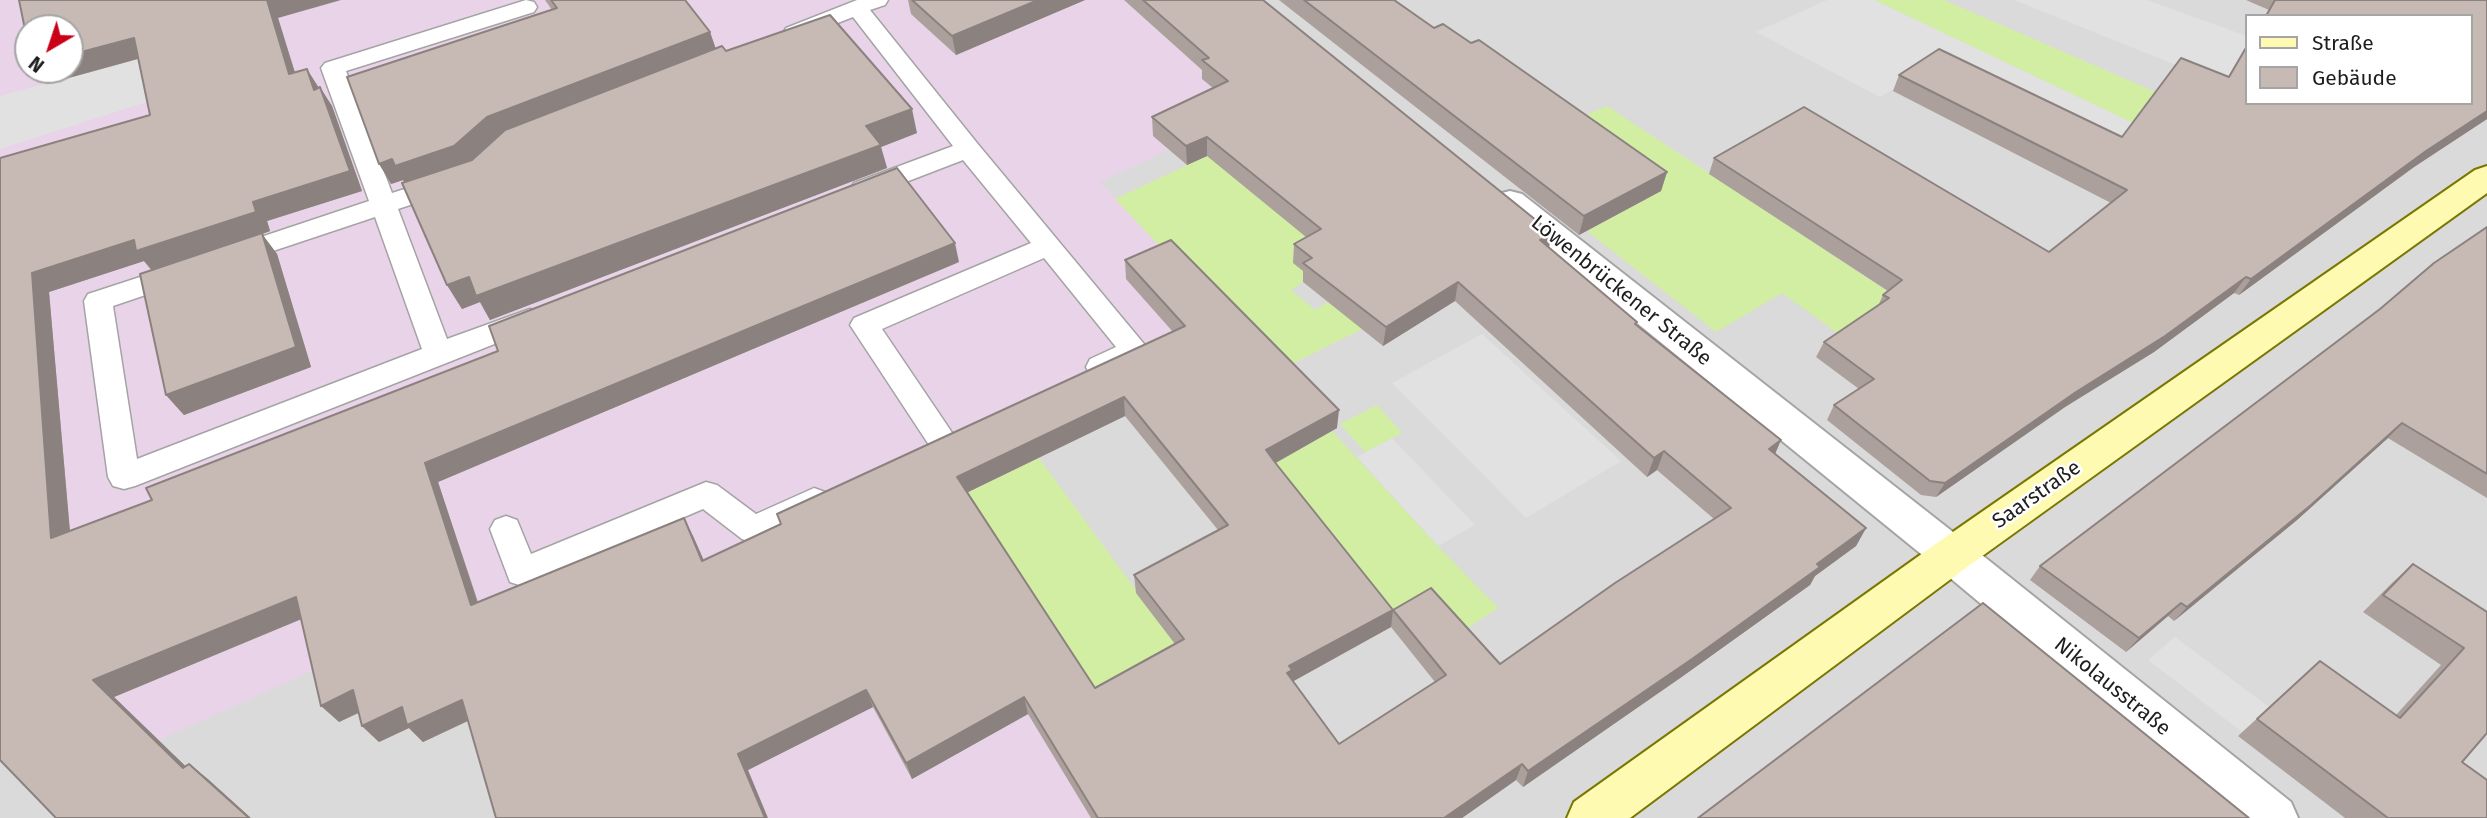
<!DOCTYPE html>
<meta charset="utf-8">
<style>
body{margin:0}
#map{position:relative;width:2487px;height:818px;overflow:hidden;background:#efe9e2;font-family:"Fira Sans",sans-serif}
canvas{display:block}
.legend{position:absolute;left:2245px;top:14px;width:228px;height:91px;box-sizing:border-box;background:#fff;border:2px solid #a5a5a5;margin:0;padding:9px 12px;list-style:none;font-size:21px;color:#1d1d1d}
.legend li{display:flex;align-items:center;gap:14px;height:35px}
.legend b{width:35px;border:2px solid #a5a5a5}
.north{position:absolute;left:14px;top:14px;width:70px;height:70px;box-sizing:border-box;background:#fff;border:2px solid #a5a5a5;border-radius:50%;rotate:219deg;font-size:19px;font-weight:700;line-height:28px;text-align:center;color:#1d1d1d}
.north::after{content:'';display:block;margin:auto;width:24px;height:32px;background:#ca0018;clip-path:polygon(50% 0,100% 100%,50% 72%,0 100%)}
</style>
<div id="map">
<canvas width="2487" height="818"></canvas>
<ul class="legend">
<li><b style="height:9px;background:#fffab1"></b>Straße</li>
<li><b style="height:19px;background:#c7bab5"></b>Gebäude</li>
</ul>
<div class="north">N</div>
</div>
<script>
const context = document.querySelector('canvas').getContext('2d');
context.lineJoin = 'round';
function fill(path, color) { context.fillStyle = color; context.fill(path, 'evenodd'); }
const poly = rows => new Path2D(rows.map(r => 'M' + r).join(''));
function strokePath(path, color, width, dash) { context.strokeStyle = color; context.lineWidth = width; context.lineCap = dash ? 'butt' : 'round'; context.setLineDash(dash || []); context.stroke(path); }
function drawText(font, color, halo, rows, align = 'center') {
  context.font = font + ' "Fira Sans",sans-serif'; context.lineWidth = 5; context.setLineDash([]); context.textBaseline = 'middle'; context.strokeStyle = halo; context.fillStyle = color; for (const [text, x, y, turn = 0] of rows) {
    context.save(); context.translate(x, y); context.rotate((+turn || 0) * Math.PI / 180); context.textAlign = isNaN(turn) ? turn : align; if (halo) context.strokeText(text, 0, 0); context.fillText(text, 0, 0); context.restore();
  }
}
fill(poly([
 [1124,0,2487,0,2487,818,1167,818,1000,477,1256,349,1083,167,1218,93],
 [2247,16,2471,16,2471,103,2247,103],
 [444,613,505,818,0,818,0,715,325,665]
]), '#dbdada');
fill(poly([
 [0,0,1124,0,1209,77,1218,92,1154,136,1169,150,1100,182,1232,323,1190,382,1125,416,961,495,1167,818,505,818,476,717,325,665,157,741,0,715],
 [28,28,70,28,70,70,28,70]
]), '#e9d3e8');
fill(poly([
 [1874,0,1944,0,2158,93,2167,139],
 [1607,106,1895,296,1920,393,1782,293,1716,332,1587,231,1653,195,1558,127],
 [1292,116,1334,189,1294,263,1311,277,1291,290,1315,310,1368,277,1397,306,1362,329,1278,371,1115,199],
 [1377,405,1402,433,1365,452,1340,424],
 [1332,431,1438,546,1498,608,1455,636,1427,605,1391,627,1265,469],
 [1039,458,1185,657,1098,705,960,495]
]), '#d1eea3');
fill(poly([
 [1827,0,1874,0,2167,139,2129,161,1912,78,1880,97,1756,32],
 [2014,0,2147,0,2247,36,2247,58,2221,83],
 [147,55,156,99,0,149,0,96],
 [1482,334,1621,461,1526,518,1392,383],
 [1392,438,1475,525,1438,546,1357,457],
 [2175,637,2269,707,2242,732,2148,660]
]), '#e1e1e1');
const service = poly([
 [526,0,534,2,537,7,534,12,346,71,392,193,446,176,455,178,459,184,455,190,398,209,447,339,530,309,540,312,544,319,540,326,135,486,124,489,113,486,108,477,84,301,88,294,180,264,190,266,194,273,190,280,113,306,137,459,422,349,375,217,231,265,222,262,218,256,222,250,369,201,321,68,325,63,526,0],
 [857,0,888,0,885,5,870,10,977,143,1149,350,1145,357,1110,375,1100,378,1090,375,1086,367,1090,359,1116,347,1044,258,882,329,957,440,953,448,942,452,931,448,850,325,854,318,1031,243,963,160,872,195,863,197,854,195,850,189,854,183,953,146,853,17,794,40,786,38,783,33,786,28,857,0],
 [706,482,717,485,756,514,814,488,825,492,830,501,825,510,753,543,742,539,703,509,522,586,510,582,490,529,495,520,506,516,517,520,531,554,706,482]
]);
const minor = poly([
 [1510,191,1522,194,1967,543,2291,802,2298,818,2237,818,1937,567,1498,210,1493,202,1498,194,1510,191]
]);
const secondary = poly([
 [2487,166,2487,193,1967,567,1630,818,1567,818,1574,802,1937,543,2475,170,2487,166]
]);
strokePath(service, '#a4a4a4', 3);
strokePath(minor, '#a4a4a4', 4);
strokePath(secondary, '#787700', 4);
fill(service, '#fff');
fill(minor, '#fff');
fill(secondary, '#fffab1');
fill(poly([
 [545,0,685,0,710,32,715,48,726,51,917,133,881,147,887,168,490,320,480,302,462,309,447,285,404,182,403,180,391,184,552,10],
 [908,0,1085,0,956,55,911,14],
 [1124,0,1263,0,1636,325,1775,454,1866,528,1856,546,1815,576,1810,585,1683,676,1523,787,1516,780,1462,818,1091,818,1028,714,912,779,873,707,748,770,468,721,423,742,409,728,379,742,362,726,359,713,339,722,302,619,114,697,185,766,189,764,209,780,56,818,0,158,150,115,138,59,47,84,278,18,295,72,319,88,332,106,362,191,267,221,270,231,262,234,277,254,311,367,184,415,166,395,151,270,144,261,49,292,70,531,959,262,438,482,478,602,693,536,704,561,781,524,1173,332,1126,279,1125,260,1337,428,1275,463,1393,610,1500,664,1714,519,1657,470,1647,477,1455,301,1383,346,1303,282,1303,271,1293,263,1294,244,1306,237,1207,156,1187,165,1153,136,1152,117,1213,88,1202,79,1202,70],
 [1125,416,1218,530,1134,575,1136,593,1175,644,1095,688,968,492],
 [1391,627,1435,682,1339,744,1293,681],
 [1279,0,1394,0,1434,28,1471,43,1667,172,1661,191,1579,235],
 [2246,0,2487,0,2487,119,2414,167,2239,295,2234,293,2154,352,2065,407,1936,497,1921,495,1827,420,1834,405,1859,389,1816,357,1824,342,1878,306,1883,295,1888,291,1709,174,1714,158,2049,252,2111,203,1893,91,1899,75,2122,137,2228,77,2247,45,2247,103,2471,16,2265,16,2269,10],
 [2487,227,2487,498,2388,438,2297,520,2174,621,2168,616,2126,652,2030,580,2040,566,2380,309],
 [2413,564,2487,612,2462,762,2487,818,2345,818,2238,736,2320,661,2396,715,2441,665,2363,612,2393,582]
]), '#aba09c');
fill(poly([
 [267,0,341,0,278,18,301,93,289,74],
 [1038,0,1085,0,956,55,952,36],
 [710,32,717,52,465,167,407,186,403,180,391,184,379,164,487,117],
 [134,38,148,56,47,84,37,70,70,70,70,55],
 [307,69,319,88,314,90],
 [320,87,332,106,362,191,267,221,270,231,262,234,277,254,311,367,184,415,166,395,152,270,144,261,49,292,72,556,51,538,32,273],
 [912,109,917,133,881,147,887,168,490,320,480,302,462,309,447,285],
 [2487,111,2487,119,2414,167,2239,295,2251,279,2426,151],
 [1207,137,1207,156,1187,165,1186,146],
 [1667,172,1661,191,1579,235,1584,216],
 [1552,233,1548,253,1540,240],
 [955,243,959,262,438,482,484,622,471,605,425,463],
 [2246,277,2234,293,2154,352,2065,407,1936,497,1945,483,2076,392],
 [1458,282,1455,301,1383,346,1386,327],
 [1124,397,1125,416,962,495,957,477],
 [1339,410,1337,428,1265,469,1266,450],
 [2402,423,2388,438,2297,520,2174,621,2187,607],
 [1781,440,1773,459,1769,449],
 [1664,451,1657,470,1647,477,1654,458],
 [684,518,693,536,712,579,702,561],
 [1866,528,1856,546,1815,576,1810,585,1683,676,1523,787,1528,771],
 [296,597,313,614,114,697,204,784,183,768,93,680],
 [2181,603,2168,616,2126,652,2139,638],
 [1393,610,1391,627,1292,682,1287,673,1289,666],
 [353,690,370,707,339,722,321,706],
 [866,690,873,707,748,770,768,818,765,818,738,754],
 [1024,697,1028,714,912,779,906,763],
 [462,700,476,717,423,742,409,728,379,742,362,726,402,707],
 [189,764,209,780,251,818,249,818],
 [1522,764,1516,780,1462,818,1444,818]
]), '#8b827f');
const building = poly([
 [19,0,267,0,289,74,307,69,314,90,320,87,350,171,253,202,256,212,136,251,134,240,32,273,51,538,152,500,146,488,498,351,489,326,897,168,955,243,425,463,471,605,684,518,702,561,781,524,777,514,1185,326,1125,260,1171,240,1339,410,1266,450,1277,465,1393,610,1431,588,1500,664,1615,583,1731,508,1664,451,1654,458,1458,282,1386,327,1303,263,1312,258,1294,244,1321,229,1207,137,1186,146,1152,117,1228,81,1202,60,1209,58,1143,0,1263,0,1552,233,1540,240,1637,322,1635,324,1781,440,1769,449,1866,528,1817,564,1820,567,1692,659,1528,771,1522,764,1444,818,1098,818,1024,697,906,763,866,690,738,754,765,818,496,818,462,700,407,725,402,707,362,726,353,690,321,706,296,597,93,680,183,768,189,764,249,818,56,818,0,760,0,158,150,115,134,38,70,55,70,28,28,28,28,44,19,0],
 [1124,397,1228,525,1134,575,1184,639,1095,688,957,477,1124,397],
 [1393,610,1446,675,1339,744,1287,673,1292,670,1289,666,1393,610],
 [551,0,685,0,710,32,487,117,454,146,395,166,392,159,379,164,347,77,557,8,551,0],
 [912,0,1038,0,952,36,912,0],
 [1304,0,1394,0,1434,28,1443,24,1471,43,1479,40,1667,172,1584,216,1304,0],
 [2275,0,2487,0,2487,111,2426,151,2251,279,2246,277,2165,336,2076,392,1945,483,1930,481,1834,405,1874,379,1824,342,1889,298,1883,295,1902,280,1714,158,1804,107,2049,252,2127,190,1899,75,1939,49,2122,137,2181,58,2229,77,2247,46,2247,103,2471,103,2471,16,2266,16,2275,0],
 [830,15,912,109,866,126,881,145,476,296,469,277,447,285,402,183,472,160,505,130,722,46,726,51,830,15],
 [2487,227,2487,474,2402,423,2311,505,2187,607,2181,603,2139,638,2040,566,2380,309,2434,263,2487,227],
 [262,233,296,347,166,395,140,274,262,233],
 [2413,564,2487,612,2487,733,2462,762,2487,780,2487,818,2388,818,2257,719,2320,661,2400,718,2464,648,2383,595,2413,564],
 [1983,603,2249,818,1698,818,1983,603]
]);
fill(building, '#c7bab5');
strokePath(building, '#8b827f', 2);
drawText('21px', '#1d1d1d', '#fff', [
 ["Löwenbrückener Straße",1621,291,39],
 ["Saarstraße",2037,495,-35],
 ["Nikolausstraße",2112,687,39]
]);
</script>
